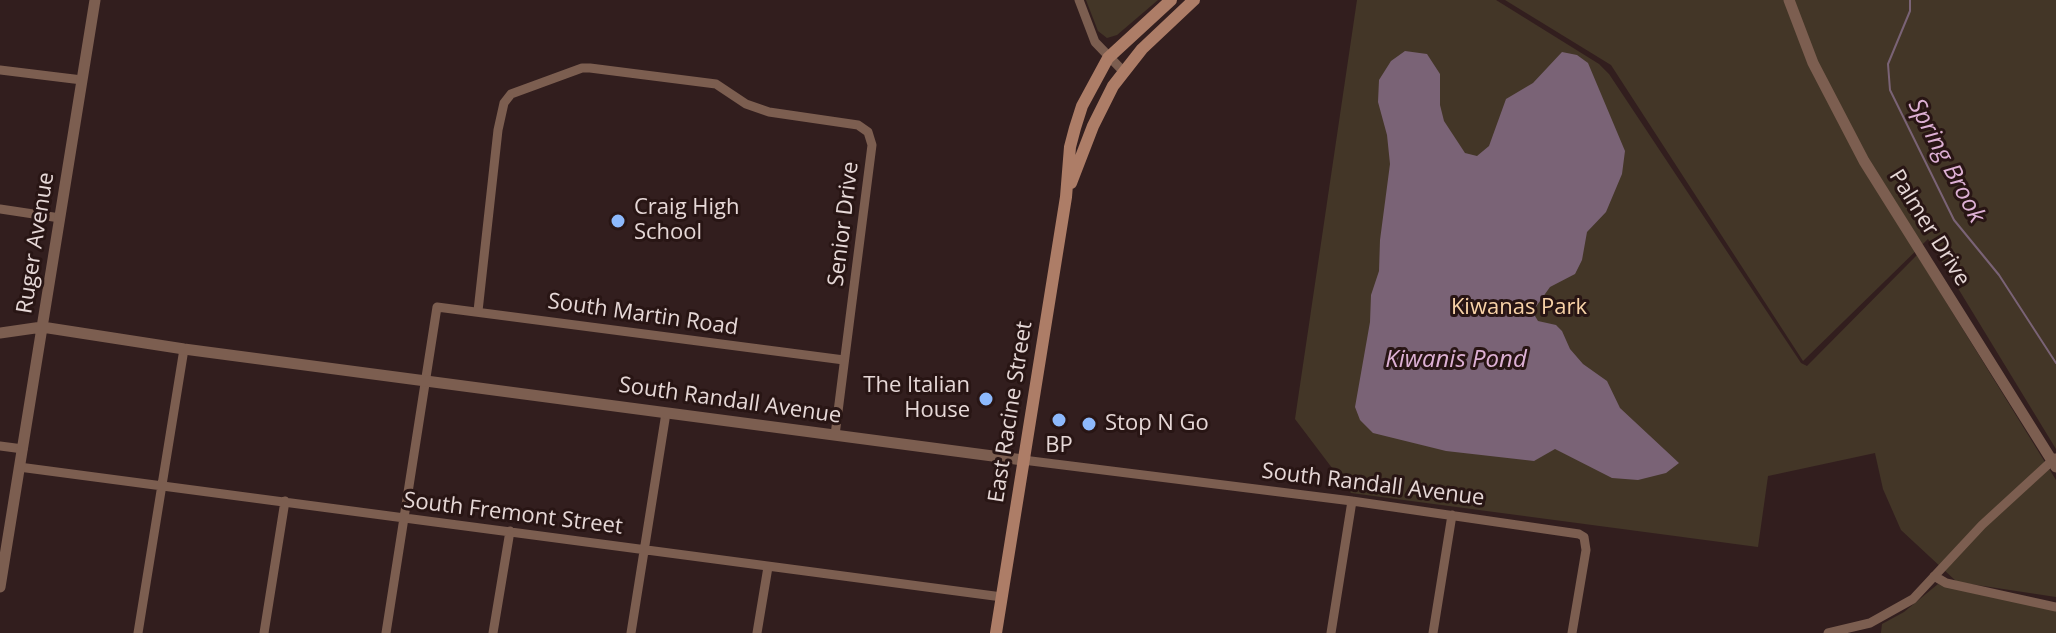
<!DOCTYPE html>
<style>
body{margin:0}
canvas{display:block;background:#321e1e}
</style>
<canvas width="2056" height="633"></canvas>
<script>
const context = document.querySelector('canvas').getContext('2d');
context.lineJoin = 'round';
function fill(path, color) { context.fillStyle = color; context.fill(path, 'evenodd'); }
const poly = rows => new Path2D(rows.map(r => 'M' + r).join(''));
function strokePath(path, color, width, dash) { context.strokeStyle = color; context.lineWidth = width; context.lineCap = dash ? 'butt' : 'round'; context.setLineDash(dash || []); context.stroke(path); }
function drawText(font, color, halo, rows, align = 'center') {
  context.font = font + ' "Open Sans",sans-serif'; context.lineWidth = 6; context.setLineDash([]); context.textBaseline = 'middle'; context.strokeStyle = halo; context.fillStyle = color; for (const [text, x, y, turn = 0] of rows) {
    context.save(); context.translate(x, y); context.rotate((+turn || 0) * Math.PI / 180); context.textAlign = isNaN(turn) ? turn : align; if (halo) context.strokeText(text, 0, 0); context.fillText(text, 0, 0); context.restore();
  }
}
fill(poly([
 [1086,0,1158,0,1117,35,1107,38,1098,31],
 [1357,0,1496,0,1599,64,1609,74,1801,363,1807,366,1917,255,2056,480,2056,597,1957,582,1901,530,1883,489,1875,453,1768,476,1758,547,1351,493,1295,419],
 [1505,0,2056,0,2056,449,1928,239,1803,361,1611,65],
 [1938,584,2056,611,2056,633,1881,633,1882,624,1904,612]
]), '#433627');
fill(poly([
 [1405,51,1427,54,1440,74,1440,105,1444,121,1465,153,1477,156,1489,146,1506,99,1533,83,1562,52,1577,55,1588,63,1625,151,1622,174,1606,212,1587,232,1582,260,1575,274,1550,287,1535,308,1535,316,1538,321,1556,325,1562,331,1570,349,1583,364,1607,381,1620,408,1679,463,1666,473,1638,480,1612,478,1555,449,1534,461,1446,451,1373,433,1360,420,1355,407,1370,322,1371,295,1379,271,1380,240,1390,164,1387,135,1378,102,1379,80,1391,61]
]), '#7a6376');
strokePath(poly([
 [1910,0,1910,11,1888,64,1890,90,1954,220,1999,275,2056,363]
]), '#7a6376', 2);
strokePath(poly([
 [1079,0,1095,42,1123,71],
 [0,70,82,80],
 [0,209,60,218],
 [478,311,498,130,504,103,511,94,582,68,590,68,716,84,746,104,769,112,858,125,868,132,872,145,835,435],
 [0,446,23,449],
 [1023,460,1352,501,1579,534,1584,537,1586,550,1572,633],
 [19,467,1002,597],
 [1934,576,1946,583,2056,607],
 [138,633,184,349],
 [264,633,285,501],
 [386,633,437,307,844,360],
 [493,633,510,531],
 [631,633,666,413],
 [757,633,768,567],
 [1331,633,1352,501],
 [1433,633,1452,515],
 [1828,633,1870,623,1913,599,1982,525,2055,458]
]), '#7c5e50', 9);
strokePath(poly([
 [1789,0,1813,63,1864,161,2056,467],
 [0,333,42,327,184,349,1023,460],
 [0,587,95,0]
]), '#7c5e50', 11);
strokePath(poly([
 [1071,183,1093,126,1113,86,1142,49,1194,0],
 [996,633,1066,197,1070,147,1075,128,1082,106,1108,58,1171,0]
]), '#ad7d67', 12);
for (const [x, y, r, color] of [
 [618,221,8,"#8db9fc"],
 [986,399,8,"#8db9fc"],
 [1059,420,8,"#8db9fc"],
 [1089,424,8,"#8db9fc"]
]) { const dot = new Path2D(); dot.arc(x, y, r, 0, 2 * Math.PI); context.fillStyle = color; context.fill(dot); strokePath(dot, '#281514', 3); }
drawText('22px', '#e6d8d7', '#281514', [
 ["Craig High",634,208],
 ["School",634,233],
 ["The Italian",970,386,"right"],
 ["House",970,411,"right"],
 ["Stop N Go",1105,424],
 ["BP",1059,446,"center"]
], 'left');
drawText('22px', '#e6d8d7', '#281514', [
 ["Senior Drive",844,224,-83],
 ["Palmer Drive",1929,228,58],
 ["Ruger Avenue",36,243,-81],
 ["South Martin Road",643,315,8],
 ["South Randall Avenue",730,401,8],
 ["East Racine Street",1011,412,-81],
 ["South Randall Avenue",1373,485,7],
 ["South Fremont Street",513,514,7]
]);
drawText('22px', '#f8d2a7', '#281514', [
 ["Kiwanas Park",1519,308]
]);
drawText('italic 24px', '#ddb0d4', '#281514', [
 ["Spring Brook",1946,161,62],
 ["Kiwanis Pond",1456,360]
]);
</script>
